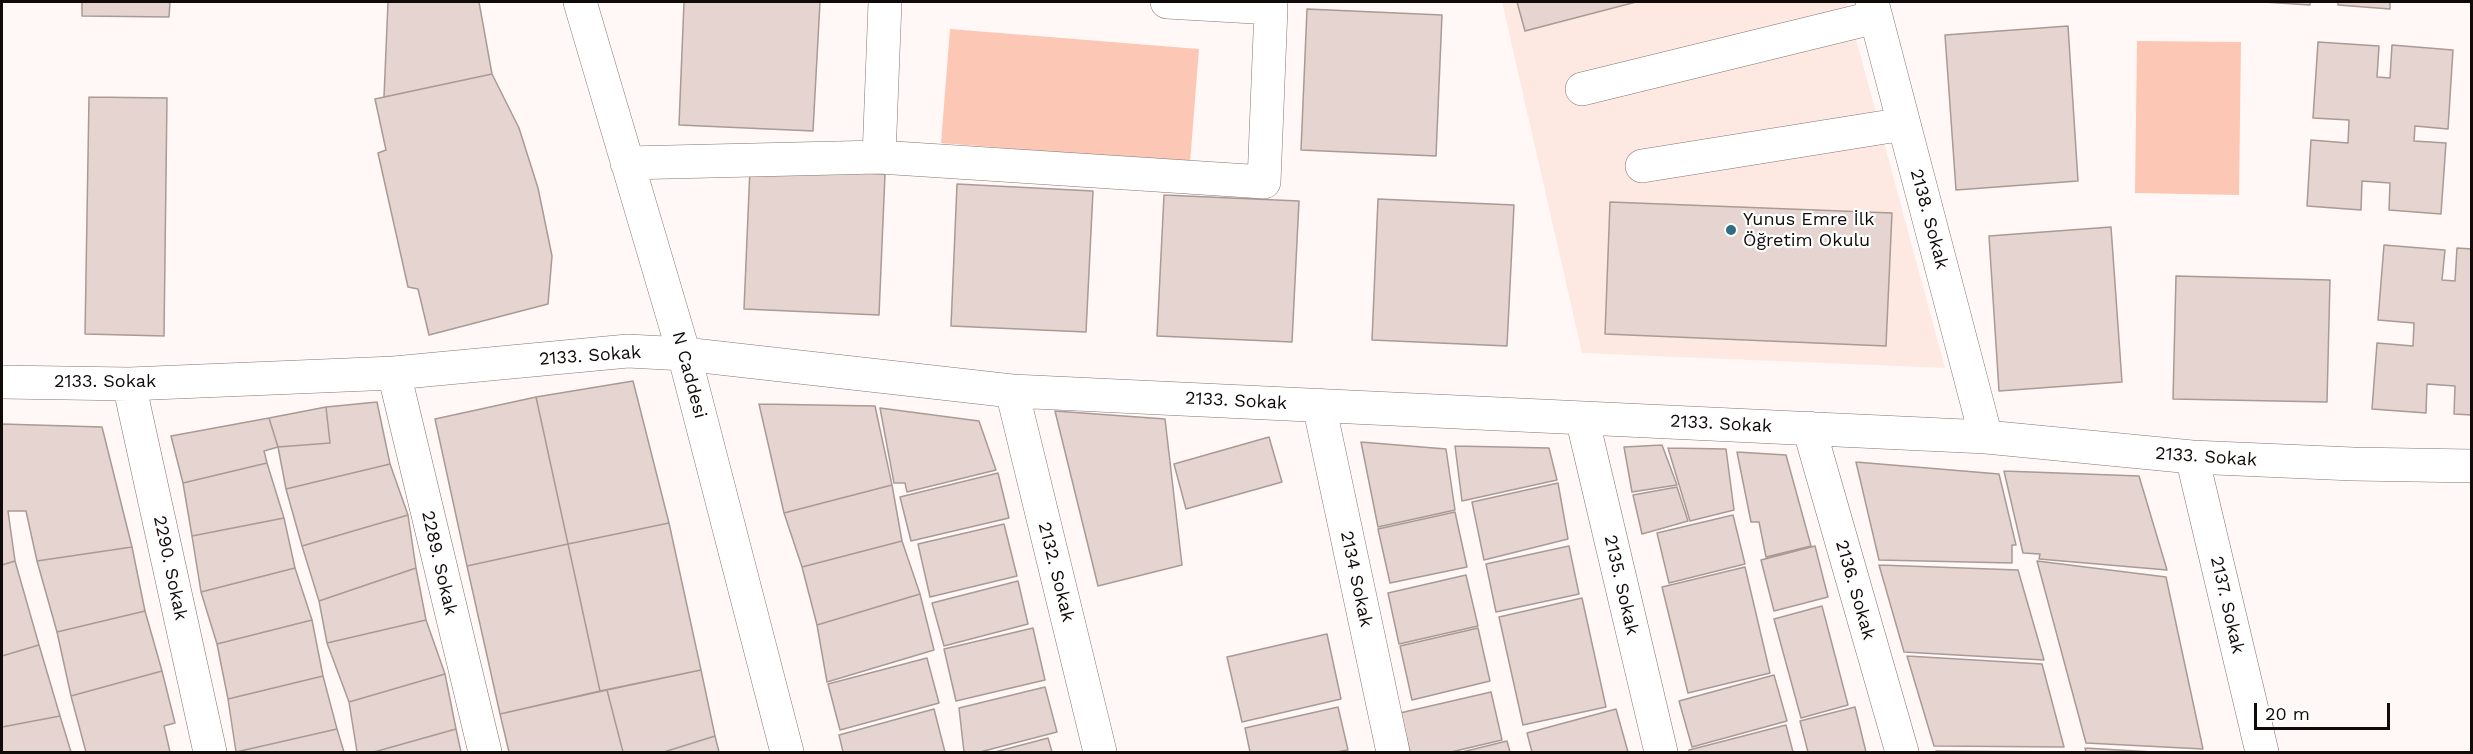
<!DOCTYPE html>
<meta charset="utf-8">
<style>
body{margin:0}
#map{position:relative;width:2473px;height:754px;overflow:hidden;background:#fff8f6;font-family:"Work Sans",sans-serif}
canvas{display:block}
.frame{position:absolute;inset:0;border:3px solid #100b09;pointer-events:none}
.scale{position:absolute;left:2254px;top:703px;width:136px;height:27px;box-sizing:border-box;border:3px solid #100b09;border-top:0;padding-left:8px;font-size:18px;line-height:21px;white-space:nowrap;color:#100b09;-webkit-text-stroke:4px #fff;paint-order:stroke}
</style>
<div id="map">
<canvas width="2473" height="754"></canvas>
<div class="frame"></div>
<div class="scale">20 m</div>
</div>
<script>
const context = document.querySelector('canvas').getContext('2d');
context.lineJoin = 'round';
function fill(path, color) { context.fillStyle = color; context.fill(path, 'evenodd'); }
const poly = rows => new Path2D(rows.map(r => 'M' + r).join(''));
function strokePath(path, color, width, dash) { context.strokeStyle = color; context.lineWidth = width; context.lineCap = dash ? 'butt' : 'round'; context.setLineDash(dash || []); context.stroke(path); }
function drawText(font, color, halo, rows, align = 'center') {
  context.font = font + ' "Work Sans",sans-serif'; context.lineWidth = 4.5; context.setLineDash([]); context.textBaseline = 'middle'; context.strokeStyle = halo; context.fillStyle = color; for (const [text, x, y, turn = 0] of rows) {
    context.save(); context.translate(x, y); context.rotate((+turn || 0) * Math.PI / 180); context.textAlign = isNaN(turn) ? turn : align; if (halo) context.strokeText(text, 0, 0); context.fillText(text, 0, 0); context.restore();
  }
}
fill(poly([
 [1502,2,1846,2,1945,368,1582,353]
]), '#fde9e2');
fill(poly([
 [950,29,1199,49,1190,163,941,143],
 [2137,41,2241,42,2239,195,2135,193]
]), '#fdc7b5');
const building = poly([
 [82,2,170,2,169,17,82,16,82,2],
 [388,2,479,2,492,74,384,97,388,2],
 [684,2,820,2,813,131,679,125,684,2],
 [1517,2,1636,2,1525,31,1517,2],
 [2263,2,2310,2,2310,5,2263,2],
 [2338,2,2390,2,2390,9,2338,5,2338,2],
 [1307,9,1442,15,1436,156,1301,150,1307,9],
 [2068,26,2078,181,1956,190,1945,35,2068,26],
 [2318,42,2379,46,2377,77,2390,78,2392,45,2453,50,2448,129,2415,126,2414,141,2446,143,2441,214,2389,210,2390,183,2362,181,2361,210,2307,206,2311,140,2348,143,2349,120,2313,118,2318,42],
 [492,74,519,128,538,188,552,256,548,304,429,335,418,289,408,287,378,153,386,150,375,99,492,74],
 [89,97,167,98,164,336,85,334,89,97],
 [750,168,885,174,879,315,744,309,750,168],
 [957,184,1093,191,1086,332,951,326,957,184],
 [1164,195,1299,201,1292,342,1157,336,1164,195],
 [1378,199,1514,205,1507,346,1372,340,1378,199],
 [1610,202,1892,213,1886,346,1605,334,1610,202],
 [2111,227,2122,382,1999,391,1989,236,2111,227],
 [2384,245,2445,250,2442,280,2455,281,2457,248,2472,249,2472,415,2454,414,2455,386,2427,384,2426,413,2372,409,2377,343,2413,346,2414,323,2378,320,2384,245],
 [2176,276,2330,280,2327,402,2173,399,2176,276],
 [633,381,669,523,568,544,536,397,633,381],
 [536,397,568,544,467,566,435,419,536,397],
 [377,402,390,464,286,489,278,447,330,443,326,407,377,402],
 [759,404,875,406,892,485,784,513,759,404],
 [326,407,330,443,278,447,269,418,326,407],
 [880,408,979,421,996,470,907,492,905,483,894,483,880,408],
 [1055,411,1165,419,1182,565,1098,586,1055,411],
 [269,418,278,447,264,451,267,463,183,483,171,436,269,418],
 [2,424,102,427,132,547,37,561,26,511,8,511,15,561,2,565,2,424],
 [1269,437,1282,482,1186,509,1174,464,1269,437],
 [1361,442,1446,449,1455,510,1378,527,1361,442],
 [1662,445,1677,485,1632,492,1624,447,1662,445],
 [1455,446,1549,448,1557,480,1462,501,1455,446],
 [1668,448,1726,449,1734,510,1690,521,1668,448],
 [1737,452,1786,455,1811,546,1766,557,1759,522,1751,522,1737,452],
 [1856,462,1999,474,2016,545,2012,545,2012,563,1879,560,1856,462],
 [267,463,284,518,192,536,183,483,267,463],
 [390,464,408,515,302,546,286,489,390,464],
 [2004,471,2139,476,2167,570,2039,559,2040,554,2023,553,2004,471],
 [998,473,1009,518,911,541,900,497,998,473],
 [1558,483,1568,539,1484,560,1472,502,1558,483],
 [892,485,902,541,802,567,784,513,892,485],
 [1677,487,1688,521,1642,534,1633,495,1677,487],
 [1455,512,1467,567,1390,583,1378,529,1455,512],
 [408,515,416,568,319,601,302,546,408,515],
 [1733,515,1745,564,1669,583,1657,533,1733,515],
 [284,518,295,568,201,592,192,536,284,518],
 [669,523,701,670,600,691,568,544,669,523],
 [1004,524,1017,576,930,597,918,544,1004,524],
 [902,541,920,594,817,625,802,567,902,541],
 [568,544,600,691,500,714,467,566,568,544],
 [1569,546,1579,594,1496,612,1486,564,1569,546],
 [1815,546,1828,597,1774,611,1761,560,1815,546],
 [132,547,145,611,57,632,37,561,132,547],
 [15,561,39,645,2,656,2,565,15,561],
 [2037,561,2166,577,2203,749,2086,743,2037,561],
 [1879,565,2018,570,2044,660,1904,652,1879,565],
 [1745,567,1770,673,1688,693,1662,587,1745,567],
 [295,568,312,620,217,644,201,592,295,568],
 [416,568,426,620,327,643,319,601,416,568],
 [1466,575,1478,626,1399,644,1388,593,1466,575],
 [1018,581,1028,624,944,646,932,603,1018,581],
 [920,594,934,650,827,682,817,625,920,594],
 [1582,598,1606,707,1523,725,1499,617,1582,598],
 [1822,606,1848,705,1801,718,1774,619,1822,606],
 [145,611,162,671,71,696,57,632,145,611],
 [312,620,323,676,228,699,217,644,312,620],
 [426,620,445,674,349,702,327,643,426,620],
 [1033,628,1045,680,956,701,944,649,1033,628],
 [1478,628,1490,681,1412,700,1400,646,1478,628],
 [1327,634,1341,699,1242,722,1227,657,1327,634],
 [39,645,60,716,2,727,2,656,39,645],
 [1907,656,2042,664,2064,747,1934,746,1907,656],
 [927,658,939,703,840,730,828,684,927,658],
 [701,670,715,736,664,752,623,752,607,690,701,670],
 [162,671,175,723,164,726,170,752,86,752,71,696,162,671],
 [445,674,456,729,374,752,357,752,349,702,445,674],
 [1774,675,1787,721,1692,747,1679,701,1774,675],
 [323,676,337,729,236,752,228,699,323,676],
 [1045,687,1057,732,980,752,964,752,959,708,1045,687],
 [607,690,623,752,509,752,500,714,607,690],
 [1491,692,1502,740,1451,752,1410,752,1400,713,1491,692],
 [1338,707,1348,750,1337,752,1250,752,1245,728,1338,707],
 [1855,707,1866,752,1808,752,1800,721,1855,707],
 [934,709,945,752,843,752,839,735,934,709],
 [1616,709,1628,752,1532,752,1527,733,1616,709],
 [60,716,71,752,2,752,2,727,60,716],
 [1786,725,1793,752,1689,752,1689,750,1786,725],
 [337,729,344,752,236,752,337,729],
 [456,729,461,752,374,752,456,729],
 [715,736,719,752,664,752,715,736],
 [1048,738,1052,752,995,752,1048,738],
 [1507,741,1510,752,1462,752,1507,741],
 [2085,748,2153,752,2086,752,2085,748],
 [1936,751,2069,752,2070,752,1936,752,1936,751]
]);
fill(building, '#e5d4cf');
strokePath(building, '#a99a95', 1.5);
const minor = poly([
 [580,2,684,354,787,752],
 [1872,2,1986,437],
 [1582,89,1876,17],
 [879,157,885,2],
 [627,163,879,157,1264,182,1271,8,1167,2],
 [1642,166,1904,124],
 [394,373,485,752],
 [2,382,129,384,394,373,628,351,684,354,1012,391,1986,437,2192,457,2353,464,2472,466],
 [129,384,210,752],
 [1012,391,1100,752],
 [1319,405,1393,752],
 [1582,418,1661,752],
 [1809,428,1902,752],
 [2192,457,2262,752]
]);
strokePath(minor, '#847570', 34);
strokePath(minor, '#fff', 33);
for (const [x, y, r, color] of [
 [1731,230,6,"#2e6e82"]
]) { const dot = new Path2D(); dot.arc(x, y, r, 0, 2 * Math.PI); context.fillStyle = color; context.fill(dot); strokePath(dot, '#fff', 2); }
drawText('18px', '#100b09', '#fff', [
 ["2138. Sokak",1929,219,75],
 ["2133. Sokak",590,356,-4],
 ["N Caddesi",689,375,75],
 ["2133. Sokak",105,382],
 ["2133. Sokak",1236,401,3],
 ["2133. Sokak",1721,424,3],
 ["2133. Sokak",2206,457,4],
 ["2289. Sokak",439,563,77],
 ["2290. Sokak",170,568,78],
 ["2132. Sokak",1056,572,76],
 ["2134 Sokak",1356,579,78],
 ["2135. Sokak",1621,585,77],
 ["2136. Sokak",1855,590,74],
 ["2137. Sokak",2227,605,77]
]);
drawText('18px', '#100b09', '#fff', [
 ["Yunus Emre İlk",1743,220],
 ["Öğretim Okulu",1743,241]
], 'left');
</script>
